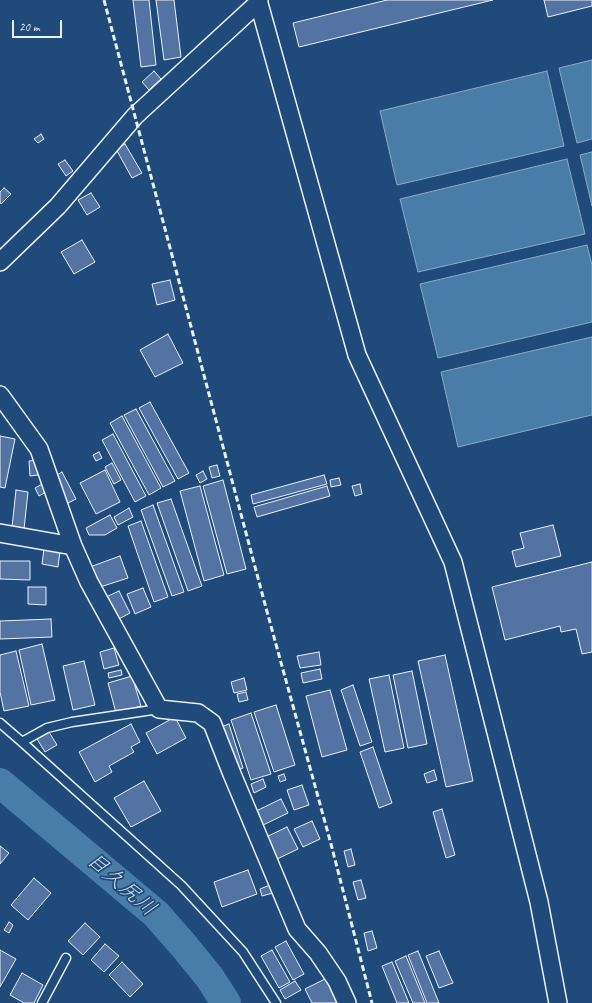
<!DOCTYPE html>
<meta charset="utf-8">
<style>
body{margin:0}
#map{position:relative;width:592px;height:1003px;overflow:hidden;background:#1f4a7a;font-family:Caveat,sans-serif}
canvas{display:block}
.scale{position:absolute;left:12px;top:20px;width:50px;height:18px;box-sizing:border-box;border:2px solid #e8f1f8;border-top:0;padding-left:5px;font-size:12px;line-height:14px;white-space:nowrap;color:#e8f1f8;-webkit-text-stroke:3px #1f4a7a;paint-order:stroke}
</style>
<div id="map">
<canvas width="592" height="1003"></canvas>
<div class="scale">20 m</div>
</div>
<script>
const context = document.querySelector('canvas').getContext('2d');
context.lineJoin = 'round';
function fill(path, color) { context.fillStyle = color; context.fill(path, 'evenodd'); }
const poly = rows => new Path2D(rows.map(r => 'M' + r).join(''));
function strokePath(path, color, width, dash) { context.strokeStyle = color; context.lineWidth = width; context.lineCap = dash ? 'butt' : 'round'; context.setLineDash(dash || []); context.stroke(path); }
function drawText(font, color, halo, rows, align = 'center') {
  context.font = font + ' Caveat,"Klee One",sans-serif'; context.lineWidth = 3.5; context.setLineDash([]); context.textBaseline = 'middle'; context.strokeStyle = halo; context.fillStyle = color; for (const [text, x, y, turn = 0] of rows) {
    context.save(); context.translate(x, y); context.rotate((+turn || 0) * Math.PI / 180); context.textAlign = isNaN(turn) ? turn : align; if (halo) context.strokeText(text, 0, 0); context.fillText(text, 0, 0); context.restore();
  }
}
const water = poly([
 [592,60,592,139,577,143,559,68,592,60],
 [547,71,564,146,397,185,380,111,547,71],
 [592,152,592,206,580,155,592,152],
 [567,159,585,234,418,272,400,199,567,159],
 [587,245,592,265,592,322,438,358,420,284,587,245],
 [592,337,592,415,458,447,441,372,592,337]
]);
fill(water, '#497ca6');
strokePath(water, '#89abc7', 1);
strokePath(poly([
 [0,783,156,914,184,946,210,978,226,1003]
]), '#497ca6', 30);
const building = poly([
 [133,0,149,0,156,65,141,67,133,0],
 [156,0,174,0,181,57,164,60,156,0],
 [387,0,493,0,299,47,293,23,387,0],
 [544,0,592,0,592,6,548,17,544,0],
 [154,71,161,79,149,90,142,82,154,71],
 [41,134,44,139,38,143,34,139,41,134],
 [125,144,142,173,132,178,116,149,125,144],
 [65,160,73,171,66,176,58,164,65,160],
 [4,188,11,194,1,204,0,202,0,192,4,188],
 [91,193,100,207,87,215,78,200,91,193],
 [82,240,95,262,74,274,61,252,82,240],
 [170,280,175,300,157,305,152,284,170,280],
 [168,334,183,363,155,377,140,350,168,334],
 [150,402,189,473,178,479,139,408,150,402],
 [136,409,175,481,163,487,124,415,136,409],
 [122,416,161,488,149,495,110,423,122,416],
 [113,434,146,496,135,502,102,440,113,434],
 [0,436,15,439,5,488,0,487,0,436],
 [99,452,102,458,96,461,93,455,99,452],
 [38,460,38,475,30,476,29,461,38,460],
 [112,463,121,480,114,484,105,467,112,463],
 [217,465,220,476,212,478,209,467,217,465],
 [105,470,120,502,96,514,80,483,105,470],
 [203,471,207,479,200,483,196,475,203,471],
 [62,472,76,499,66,504,52,478,62,472],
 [324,475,327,484,253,504,251,495,324,475],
 [339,478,341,485,331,487,330,480,339,478],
 [223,480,246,569,227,574,203,486,223,480],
 [42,484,46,492,39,496,35,488,42,484],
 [360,484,362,494,355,496,352,486,360,484],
 [200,486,224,575,204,581,180,491,200,486],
 [327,486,330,496,257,517,254,507,327,486],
 [16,490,28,492,24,529,12,527,16,490],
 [171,499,202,586,188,591,157,503,171,499],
 [153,505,184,592,172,596,141,510,153,505],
 [129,508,133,517,118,525,114,517,129,508],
 [110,515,117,528,105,535,89,535,86,528,110,515],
 [141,521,168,597,154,602,128,526,141,521],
 [553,525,561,556,516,567,512,551,524,548,520,533,553,525],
 [44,549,60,551,58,567,42,564,44,549],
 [120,556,128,578,97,588,90,567,120,556],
 [0,561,30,561,30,580,0,579,0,561],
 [592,562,592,652,582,654,576,629,561,632,560,626,505,640,492,587,592,562],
 [28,587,46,587,46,605,28,604,28,587],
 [143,588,151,607,135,614,127,594,143,588],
 [119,591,130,613,117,620,106,597,119,591],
 [51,619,52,637,0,639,0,621,51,619],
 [42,644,55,700,31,705,19,650,42,644],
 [114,648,119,665,104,669,100,652,114,648],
 [16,651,29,706,4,711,0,692,0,655,16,651],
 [319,652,321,665,300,668,297,656,319,652],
 [445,655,473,781,446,787,418,661,445,655],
 [84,661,95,705,73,710,63,666,84,661],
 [320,669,322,679,303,683,301,673,320,669],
 [121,670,122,675,109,678,108,673,121,670],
 [412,671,427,744,408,748,393,675,412,671],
 [389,675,404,748,385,752,369,679,389,675],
 [132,676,141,706,116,713,108,683,132,676],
 [244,678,247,690,234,693,231,682,244,678],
 [353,685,372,742,360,746,341,690,353,685],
 [330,690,347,750,322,757,306,696,330,690],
 [246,692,248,700,239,702,237,694,246,692],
 [276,705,295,765,274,772,254,712,276,705],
 [251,713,271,774,251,780,231,720,251,713],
 [175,717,186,738,157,754,146,733,175,717],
 [131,724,140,742,131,747,134,752,109,766,112,772,95,782,79,752,131,724],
 [229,724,243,768,236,771,221,727,229,724],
 [49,732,57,745,45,752,37,739,49,732],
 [373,747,392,803,379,808,360,752,373,747],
 [434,770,437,780,427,783,424,774,434,770],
 [284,774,286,780,280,782,278,776,284,774],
 [263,779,266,787,254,793,251,784,263,779],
 [144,781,161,811,131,827,114,798,144,781],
 [302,785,309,805,294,810,287,790,302,785],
 [281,799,288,813,261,826,254,812,281,799],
 [442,809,455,855,446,858,433,812,442,809],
 [312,821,320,839,303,847,294,829,312,821],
 [287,827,298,849,275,860,264,838,287,827],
 [0,846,9,853,0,864,0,846],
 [351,849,355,865,348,867,344,851,351,849],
 [248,870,257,894,222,907,214,882,248,870],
 [34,878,51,893,28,920,11,905,34,878],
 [361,880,366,898,358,900,353,882,361,880],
 [270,885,273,893,262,896,260,889,270,885],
 [9,922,13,925,9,933,4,930,9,922],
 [85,923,100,937,83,955,68,941,85,923],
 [372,931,377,948,368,951,364,933,372,931],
 [286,941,304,974,293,980,275,947,286,941],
 [105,944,119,956,104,972,91,960,105,944],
 [0,950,16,959,0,987,0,950],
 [272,950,290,982,279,988,261,956,272,950],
 [418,951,439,1003,427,1003,408,955,418,951],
 [439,951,453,983,439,988,426,956,439,951],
 [406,956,425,1003,413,1003,395,961,406,956],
 [122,962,143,984,130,997,109,975,122,962],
 [392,962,409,1003,397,1003,382,966,392,962],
 [22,973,43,985,34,1003,24,1003,10,995,22,973],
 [327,978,339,1001,336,1003,312,1003,305,989,327,978],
 [295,981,301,990,285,999,280,990,295,981]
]);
fill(building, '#5373a3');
strokePath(building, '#e8f1f8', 1);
const service = poly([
 [0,723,22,742,181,885,243,952,276,1003],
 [22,742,47,728,72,722,159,709],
 [42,1003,66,958]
]);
const minor = poly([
 [258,0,357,355,453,562,539,902,558,1003],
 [0,262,58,206,135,116,259,2],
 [0,395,39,449,73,546,89,582,159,709,198,713,212,723,232,774,297,929,318,953,337,981,347,1003],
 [0,533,73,546]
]);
strokePath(service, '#e8f1f8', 11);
strokePath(minor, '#e8f1f8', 20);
strokePath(service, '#1f4a7a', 8);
strokePath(minor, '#1f4a7a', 17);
strokePath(poly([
 [104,0,266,608,331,844,372,1003]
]), '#e8f1f8', 3, [6, 3]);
drawText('italic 21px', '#d0dfec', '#1f4a7a', [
 ["目久尻川",121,885,41]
]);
</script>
